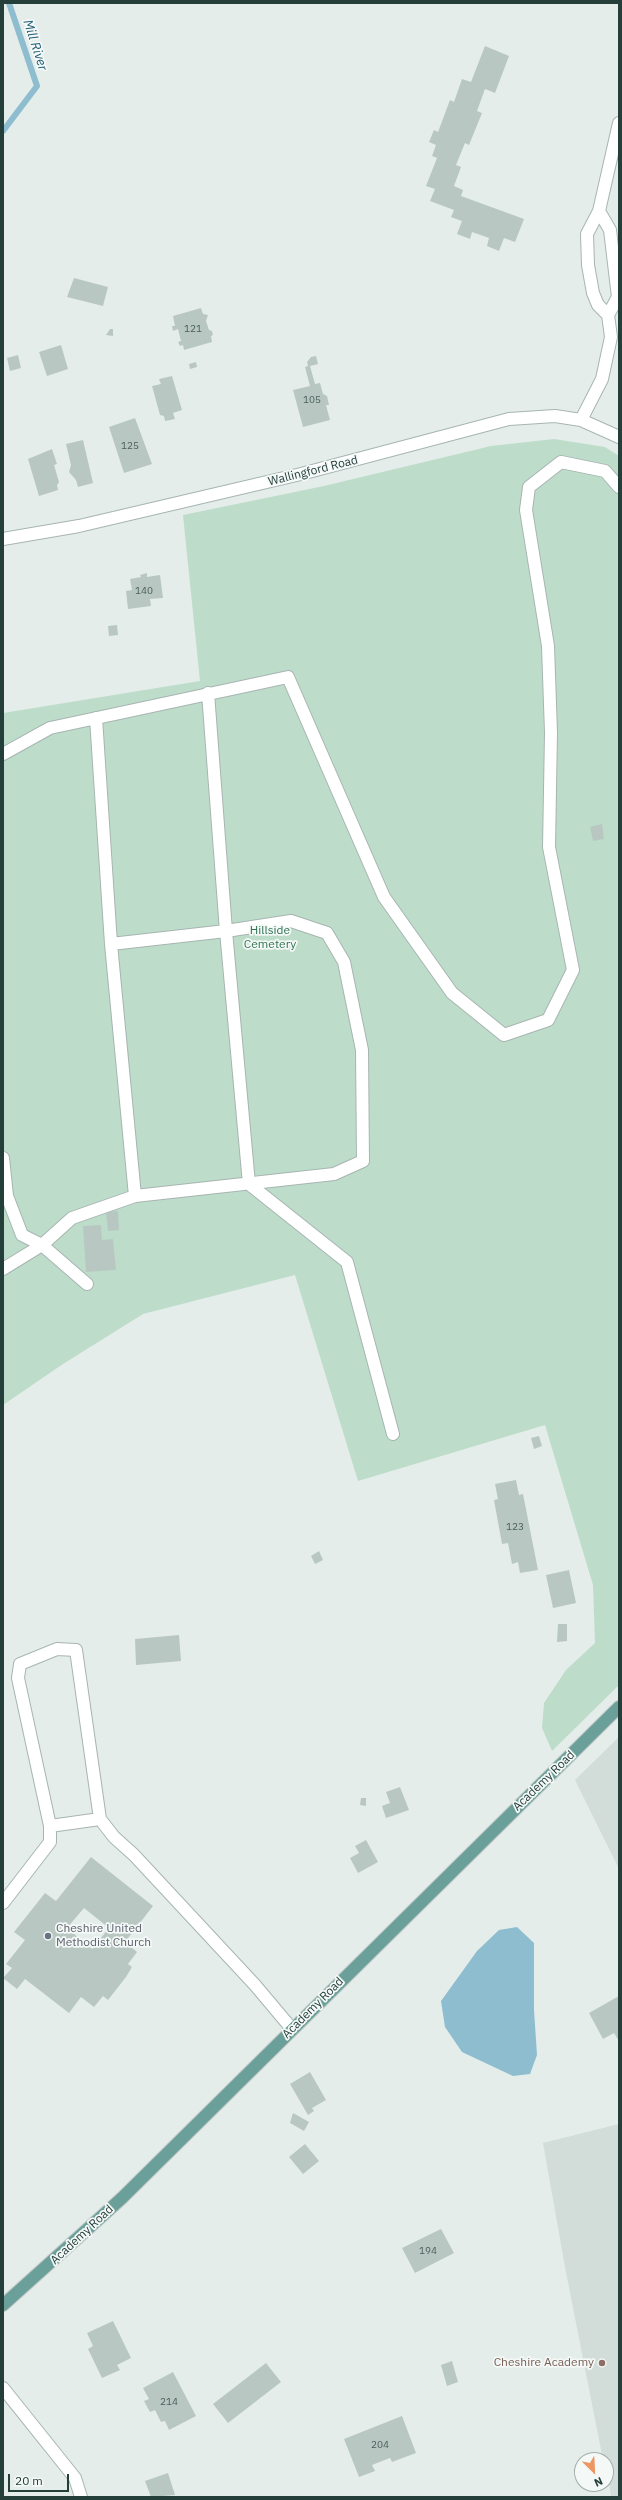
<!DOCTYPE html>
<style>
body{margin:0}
#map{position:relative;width:622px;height:2500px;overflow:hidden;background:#e4edea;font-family:"IBM Plex Sans",sans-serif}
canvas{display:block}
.frame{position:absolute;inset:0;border:4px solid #243e3a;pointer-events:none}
.north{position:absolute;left:574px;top:2452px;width:40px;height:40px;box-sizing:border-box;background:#f4f9f7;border:1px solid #a1aeab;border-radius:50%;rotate:156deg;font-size:11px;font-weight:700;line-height:16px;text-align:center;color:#243e3a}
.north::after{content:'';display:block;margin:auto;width:14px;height:18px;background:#ec9662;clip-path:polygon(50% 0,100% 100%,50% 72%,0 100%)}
.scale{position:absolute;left:8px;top:2474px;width:61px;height:18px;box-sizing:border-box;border:2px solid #243e3a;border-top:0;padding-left:5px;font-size:12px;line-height:14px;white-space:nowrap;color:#243e3a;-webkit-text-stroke:3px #f4f9f7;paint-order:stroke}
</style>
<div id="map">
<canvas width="622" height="2500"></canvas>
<div class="frame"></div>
<div class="north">N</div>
<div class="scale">20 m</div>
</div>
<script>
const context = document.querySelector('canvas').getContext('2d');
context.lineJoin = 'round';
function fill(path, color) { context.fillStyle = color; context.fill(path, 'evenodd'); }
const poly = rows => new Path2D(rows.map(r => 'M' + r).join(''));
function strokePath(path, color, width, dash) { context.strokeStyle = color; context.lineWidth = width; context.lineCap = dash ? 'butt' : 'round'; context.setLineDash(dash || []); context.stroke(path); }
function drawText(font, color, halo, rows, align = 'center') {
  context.font = font + ' "IBM Plex Sans",sans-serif'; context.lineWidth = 3.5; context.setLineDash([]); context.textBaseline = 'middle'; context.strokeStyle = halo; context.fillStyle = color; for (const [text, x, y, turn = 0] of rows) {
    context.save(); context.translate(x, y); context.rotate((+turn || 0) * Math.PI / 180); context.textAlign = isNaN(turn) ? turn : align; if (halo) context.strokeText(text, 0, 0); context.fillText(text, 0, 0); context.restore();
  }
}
fill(poly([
 [619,1737,619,1869,575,1780],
 [619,2124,619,2497,611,2497,606,2460,603,2460,565,2267,543,2143]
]), '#d2dcd9');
fill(poly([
 [554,439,605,447,619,456,619,1685,552,1751,542,1728,544,1703,566,1670,595,1643,593,1585,545,1425,358,1481,295,1275,143,1314,63,1364,3,1405,3,713,200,681,183,515,324,486,491,446]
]), '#bdddca');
fill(poly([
 [517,1927,534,1943,534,2010,537,2055,530,2074,513,2076,462,2052,445,2027,441,2001,477,1951,499,1930]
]), '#8ebdcf');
strokePath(poly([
 [3,131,37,86,9,3]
]), '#8ebdcf', 6);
fill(poly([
 [485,46,509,56,495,93,485,89,477,111,482,113,469,145,465,143,456,165,461,167,454,186,463,190,461,196,524,219,515,242,504,238,499,251,487,246,489,238,472,232,470,239,457,234,462,221,451,217,454,210,430,201,435,189,426,186,437,158,432,156,436,145,429,142,434,130,438,132,450,100,454,102,462,79,471,82],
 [74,278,108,287,103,306,67,297],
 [201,308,203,314,208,315,206,321,209,330,212,331,213,335,211,336,212,342,184,350,183,345,180,346,178,342,181,341,178,329,173,331,172,326,175,326,173,316],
 [110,329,113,329,113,336,106,335],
 [61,345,68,369,47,376,39,352],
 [18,355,21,368,10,371,7,358],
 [316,356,318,364,310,366,315,384,320,383,323,394,327,396,329,405,326,405,330,420,303,427,293,390,310,386,305,367,308,366,307,362,311,357],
 [196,362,197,367,190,369,189,364],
 [172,376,182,410,173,413,175,419,165,421,164,416,160,415,152,386,161,384,159,379],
 [135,418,152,464,124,473,109,427],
 [83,440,93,483,78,487,76,480,69,472,71,465,66,444],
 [52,449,57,464,54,465,59,482,57,485,58,490,39,496,28,459],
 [147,573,147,577,160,575,163,598,150,599,151,606,128,609,126,591,132,590,130,579,141,577,140,575],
 [117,625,118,635,109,636,108,626],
 [602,824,604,839,593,841,590,827],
 [118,1211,119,1230,108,1231,106,1212],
 [101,1225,102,1240,113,1239,116,1270,86,1272,83,1226],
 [539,1436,542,1446,534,1449,531,1438],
 [516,1480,519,1495,523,1494,538,1570,520,1573,518,1562,512,1564,508,1543,502,1544,494,1500,498,1499,495,1484],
 [319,1551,323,1560,315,1564,311,1556],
 [569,1570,576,1603,553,1608,546,1575],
 [558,1624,567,1624,567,1641,557,1642],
 [179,1635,181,1661,136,1665,135,1639],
 [400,1787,409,1810,386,1818,382,1806,390,1803,386,1792],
 [361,1798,366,1798,366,1806,360,1805],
 [366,1840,378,1862,358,1873,350,1858,359,1853,355,1846],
 [91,1857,153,1906,125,1942,137,1952,128,1964,132,1967,126,1977,108,2000,103,1996,94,2007,81,1997,69,2013,25,1979,17,1989,3,1978,12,1968,6,1964,25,1940,14,1932,45,1893,56,1901],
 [84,1908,109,1928,92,1949,67,1928],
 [619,1996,619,2041,614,2033,603,2039,589,2013],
 [310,2072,326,2100,312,2108,314,2111,308,2115,290,2084],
 [293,2113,309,2122,304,2131,290,2123],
 [305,2144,319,2161,303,2174,289,2157],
 [441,2229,454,2253,415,2273,402,2248],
 [113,2321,131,2358,117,2365,120,2370,102,2378,88,2349,93,2346,87,2333],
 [452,2361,458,2382,447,2386,441,2365],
 [266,2363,281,2382,228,2423,213,2404],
 [173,2372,196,2416,169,2430,165,2421,161,2422,155,2410,150,2412,144,2401,149,2399,143,2388],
 [402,2416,416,2453,392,2462,390,2458,372,2465,375,2471,359,2477,344,2439],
 [168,2473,175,2495,151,2497,145,2481]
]), '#b9c7c3');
const minor = poly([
 [599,211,619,123],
 [581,420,602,379,611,337,608,315,618,297,610,230,599,211,587,234,588,265,593,293,598,305,608,315],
 [3,539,79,526,301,474,509,419,555,416,581,420,619,437],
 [96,718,111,944,226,931,249,1184,347,1262,393,1434],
 [3,754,50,728,288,677,384,897,452,993,504,1035,548,1020,573,970,549,847,551,733,548,646,526,510,529,487,561,462,605,471,619,487],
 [111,944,135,1196],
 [3,1158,7,1196,22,1235,42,1245,72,1218,135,1196,334,1174,363,1161,362,1050,344,962,327,933,291,921,226,931,208,693],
 [3,1269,42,1245,87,1284],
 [50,1826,100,1819],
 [3,1903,50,1842,50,1826,18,1678,20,1664,57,1649,76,1650,100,1819,114,1837,134,1855,255,1985,292,2029],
 [3,2388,75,2478,81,2497]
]);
const major = poly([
 [3,2305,122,2198,619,1707]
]);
strokePath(minor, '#a7b5b2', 14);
strokePath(major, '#c2c9c8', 14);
strokePath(minor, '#fff', 12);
strokePath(major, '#6aa099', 12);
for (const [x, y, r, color] of [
 [48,1936,4,"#6b7280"],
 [602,2363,4,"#8d6e63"]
]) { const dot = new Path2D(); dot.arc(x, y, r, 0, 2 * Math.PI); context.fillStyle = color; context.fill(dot); strokePath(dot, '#f4f9f7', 1.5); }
drawText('10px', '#49605c', null, [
 ["121",193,329],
 ["105",312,400],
 ["125",130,446],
 ["140",144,591],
 ["123",515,1527],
 ["194",428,2251],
 ["214",169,2402],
 ["204",380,2445]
]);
drawText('12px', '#243e3a', '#f4f9f7', [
 ["Wallingford Road",313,471,-14],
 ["Academy Road",544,1781,-44],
 ["Academy Road",313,2008,-45],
 ["Academy Road",82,2235,-43]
]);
drawText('12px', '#2f7352', '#f4f9f7', [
 ["Hillside",270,931],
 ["Cemetery",270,945]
]);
drawText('12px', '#5b616d', '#f4f9f7', [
 ["Cheshire United",56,1929],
 ["Methodist Church",56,1943]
], 'left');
drawText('12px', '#785e54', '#f4f9f7', [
 ["Cheshire Academy",594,2363]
], 'right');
drawText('italic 13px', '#205d77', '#f4f9f7', [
 ["Mill River",35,45,72]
]);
</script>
